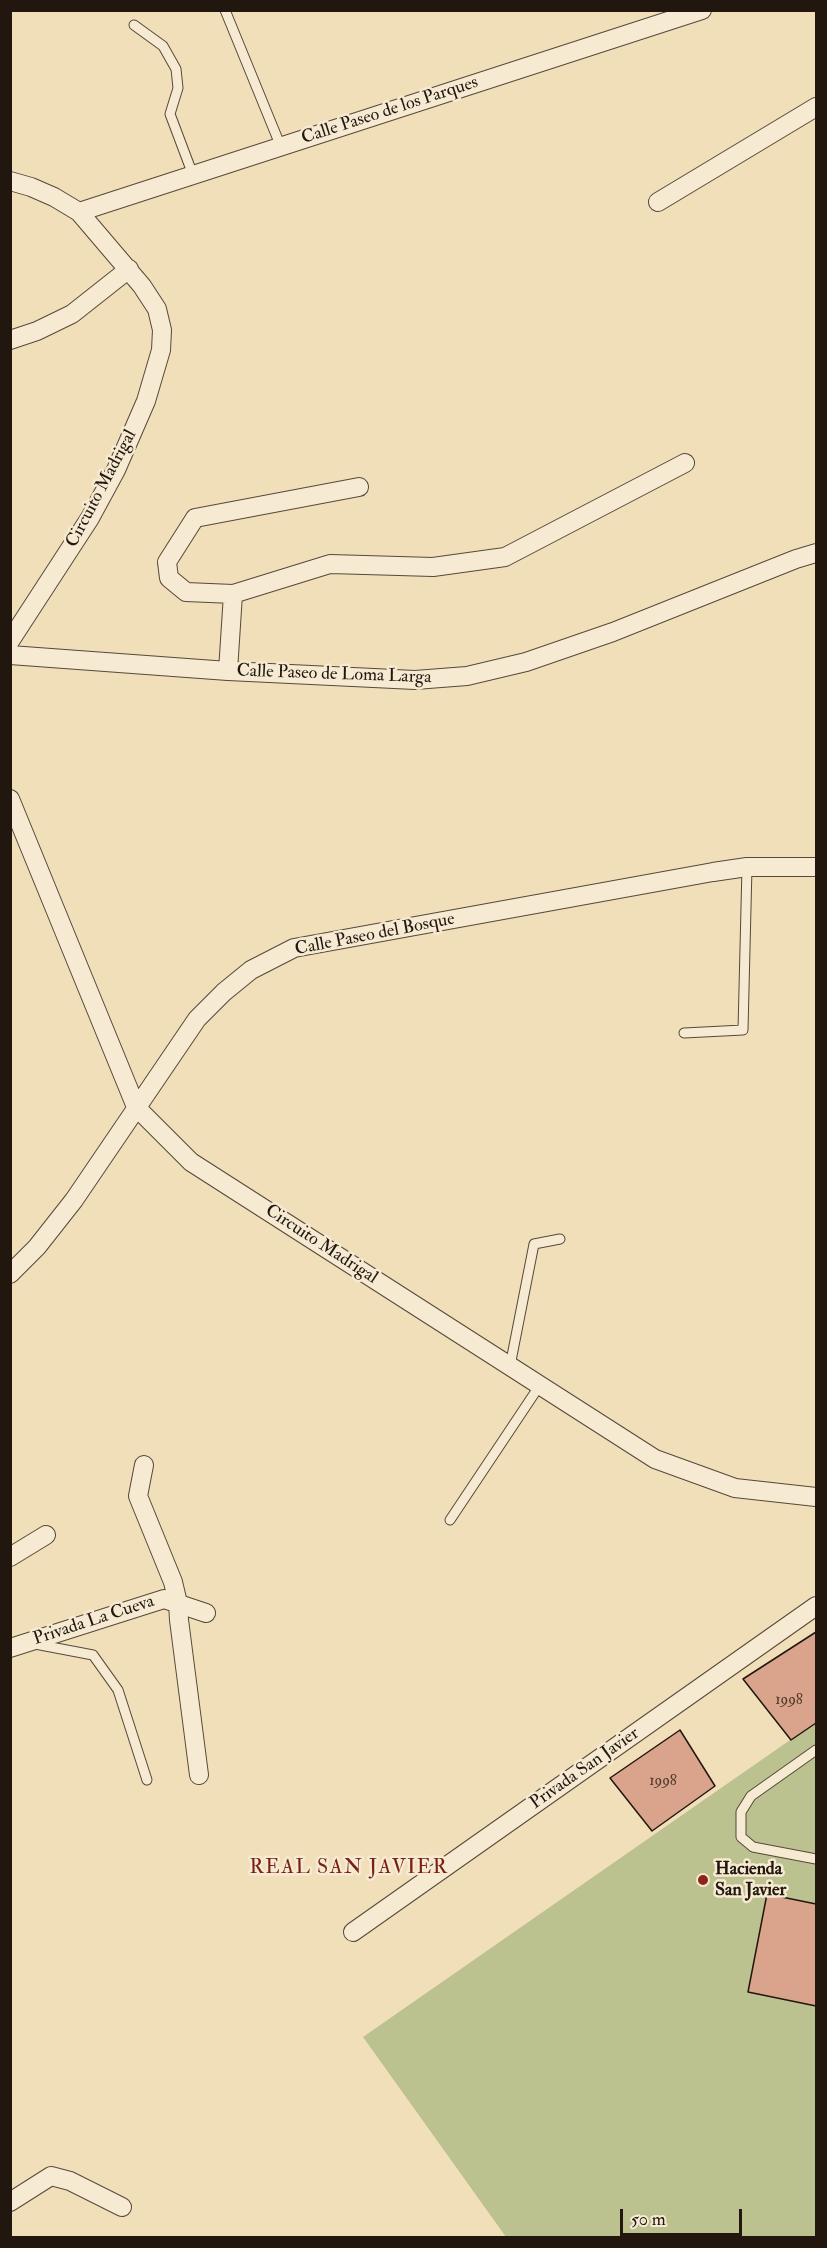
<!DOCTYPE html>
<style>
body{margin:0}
#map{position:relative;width:827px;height:2248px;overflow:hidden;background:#f1dfba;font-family:"IM FELL Double Pica",serif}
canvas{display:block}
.frame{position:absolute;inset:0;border:12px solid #21170f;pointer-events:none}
.scale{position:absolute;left:620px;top:2209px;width:122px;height:27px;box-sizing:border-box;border:3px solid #21170f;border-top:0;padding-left:8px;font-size:18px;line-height:21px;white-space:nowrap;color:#21170f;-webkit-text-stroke:4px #f6ead2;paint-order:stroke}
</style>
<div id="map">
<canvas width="827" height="2248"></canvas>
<div class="frame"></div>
<div class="scale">50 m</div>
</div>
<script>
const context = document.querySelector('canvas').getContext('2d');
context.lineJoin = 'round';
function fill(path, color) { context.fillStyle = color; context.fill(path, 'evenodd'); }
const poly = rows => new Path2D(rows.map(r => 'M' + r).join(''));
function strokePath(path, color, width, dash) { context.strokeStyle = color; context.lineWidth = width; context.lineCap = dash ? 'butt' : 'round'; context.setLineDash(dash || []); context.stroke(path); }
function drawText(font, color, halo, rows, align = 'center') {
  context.font = font + ' "IM FELL Double Pica",serif'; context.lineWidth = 5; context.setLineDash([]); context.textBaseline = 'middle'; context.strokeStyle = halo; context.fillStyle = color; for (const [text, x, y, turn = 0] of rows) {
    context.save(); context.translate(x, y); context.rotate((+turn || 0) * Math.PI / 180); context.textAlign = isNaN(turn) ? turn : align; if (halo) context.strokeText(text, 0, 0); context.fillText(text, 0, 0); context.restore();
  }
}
fill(poly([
 [816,1722,816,2237,506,2237,363,2037]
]), '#bbc18f');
const building = poly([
 [816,1632,816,1723,791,1740,743,1679,816,1632],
 [680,1730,715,1786,652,1831,610,1778,680,1730],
 [767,1894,816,1904,816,2006,748,1992,767,1894]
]);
fill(building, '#daa48c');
strokePath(building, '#21170f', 1.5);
const service = poly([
 [225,10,281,147],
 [134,25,163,46,176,69,178,88,170,114,193,175],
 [684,1033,743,1030,747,867],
 [510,1366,534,1244,560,1239],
 [450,1520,540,1385],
 [35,1644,93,1655,118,1690,147,1780],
 [816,1750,751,1796,741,1812,741,1837,753,1847,816,1859]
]);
const minor = poly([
 [10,181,31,187,54,197,79,212,142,286,157,309,162,330,161,350,146,401,116,470,90,518,10,641],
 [658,202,816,107],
 [79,212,702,10],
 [10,340,37,331,72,314,129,269],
 [233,594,186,592,169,578,167,562,195,518,359,487],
 [10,655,228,671,415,680,467,676,526,662,613,632,796,559,816,553],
 [228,671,233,594,330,564,433,567,505,557,685,463],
 [10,799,136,1107,191,1162,655,1459,735,1488,816,1497],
 [10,1274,37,1247,74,1200,197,1019,224,992,251,970,294,948,713,872,747,867,816,867],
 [144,1465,138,1496,173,1582,178,1603,179,1620,199,1775],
 [10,1557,46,1535],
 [10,1648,164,1599,206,1613],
 [353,1932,816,1606],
 [10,2202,51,2176,70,2181,122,2207]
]);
strokePath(service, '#55493a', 11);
strokePath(minor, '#55493a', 20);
strokePath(service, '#f6ead2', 9);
strokePath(minor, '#f6ead2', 18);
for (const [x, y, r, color] of [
 [703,1880,6,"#8f2418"]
]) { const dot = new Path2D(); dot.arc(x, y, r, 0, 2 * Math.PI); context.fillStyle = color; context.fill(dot); strokePath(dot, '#f6ead2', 2); }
drawText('15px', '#4f3a2e', null, [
 ["1998",789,1701],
 ["1998",663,1782]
]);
drawText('18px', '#21170f', '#f6ead2', [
 ["Calle Paseo de los Parques",390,111,-18],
 ["Circuito Madrigal",102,489,-62],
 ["Calle Paseo de Loma Larga",334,675,2],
 ["Calle Paseo del Bosque",375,935,-11],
 ["Circuito Madrigal",321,1245,33],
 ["Privada La Cueva",94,1621,-18],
 ["Privada San Javier",585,1769,-35]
]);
drawText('bold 18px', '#21170f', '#f6ead2', [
 ["Hacienda",715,1870],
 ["San Javier",715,1891]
], 'left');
context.letterSpacing = '1.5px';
drawText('20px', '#7a1f14', '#f6ead2', [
 ["REAL SAN JAVIER",349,1869]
]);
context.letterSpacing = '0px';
</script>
